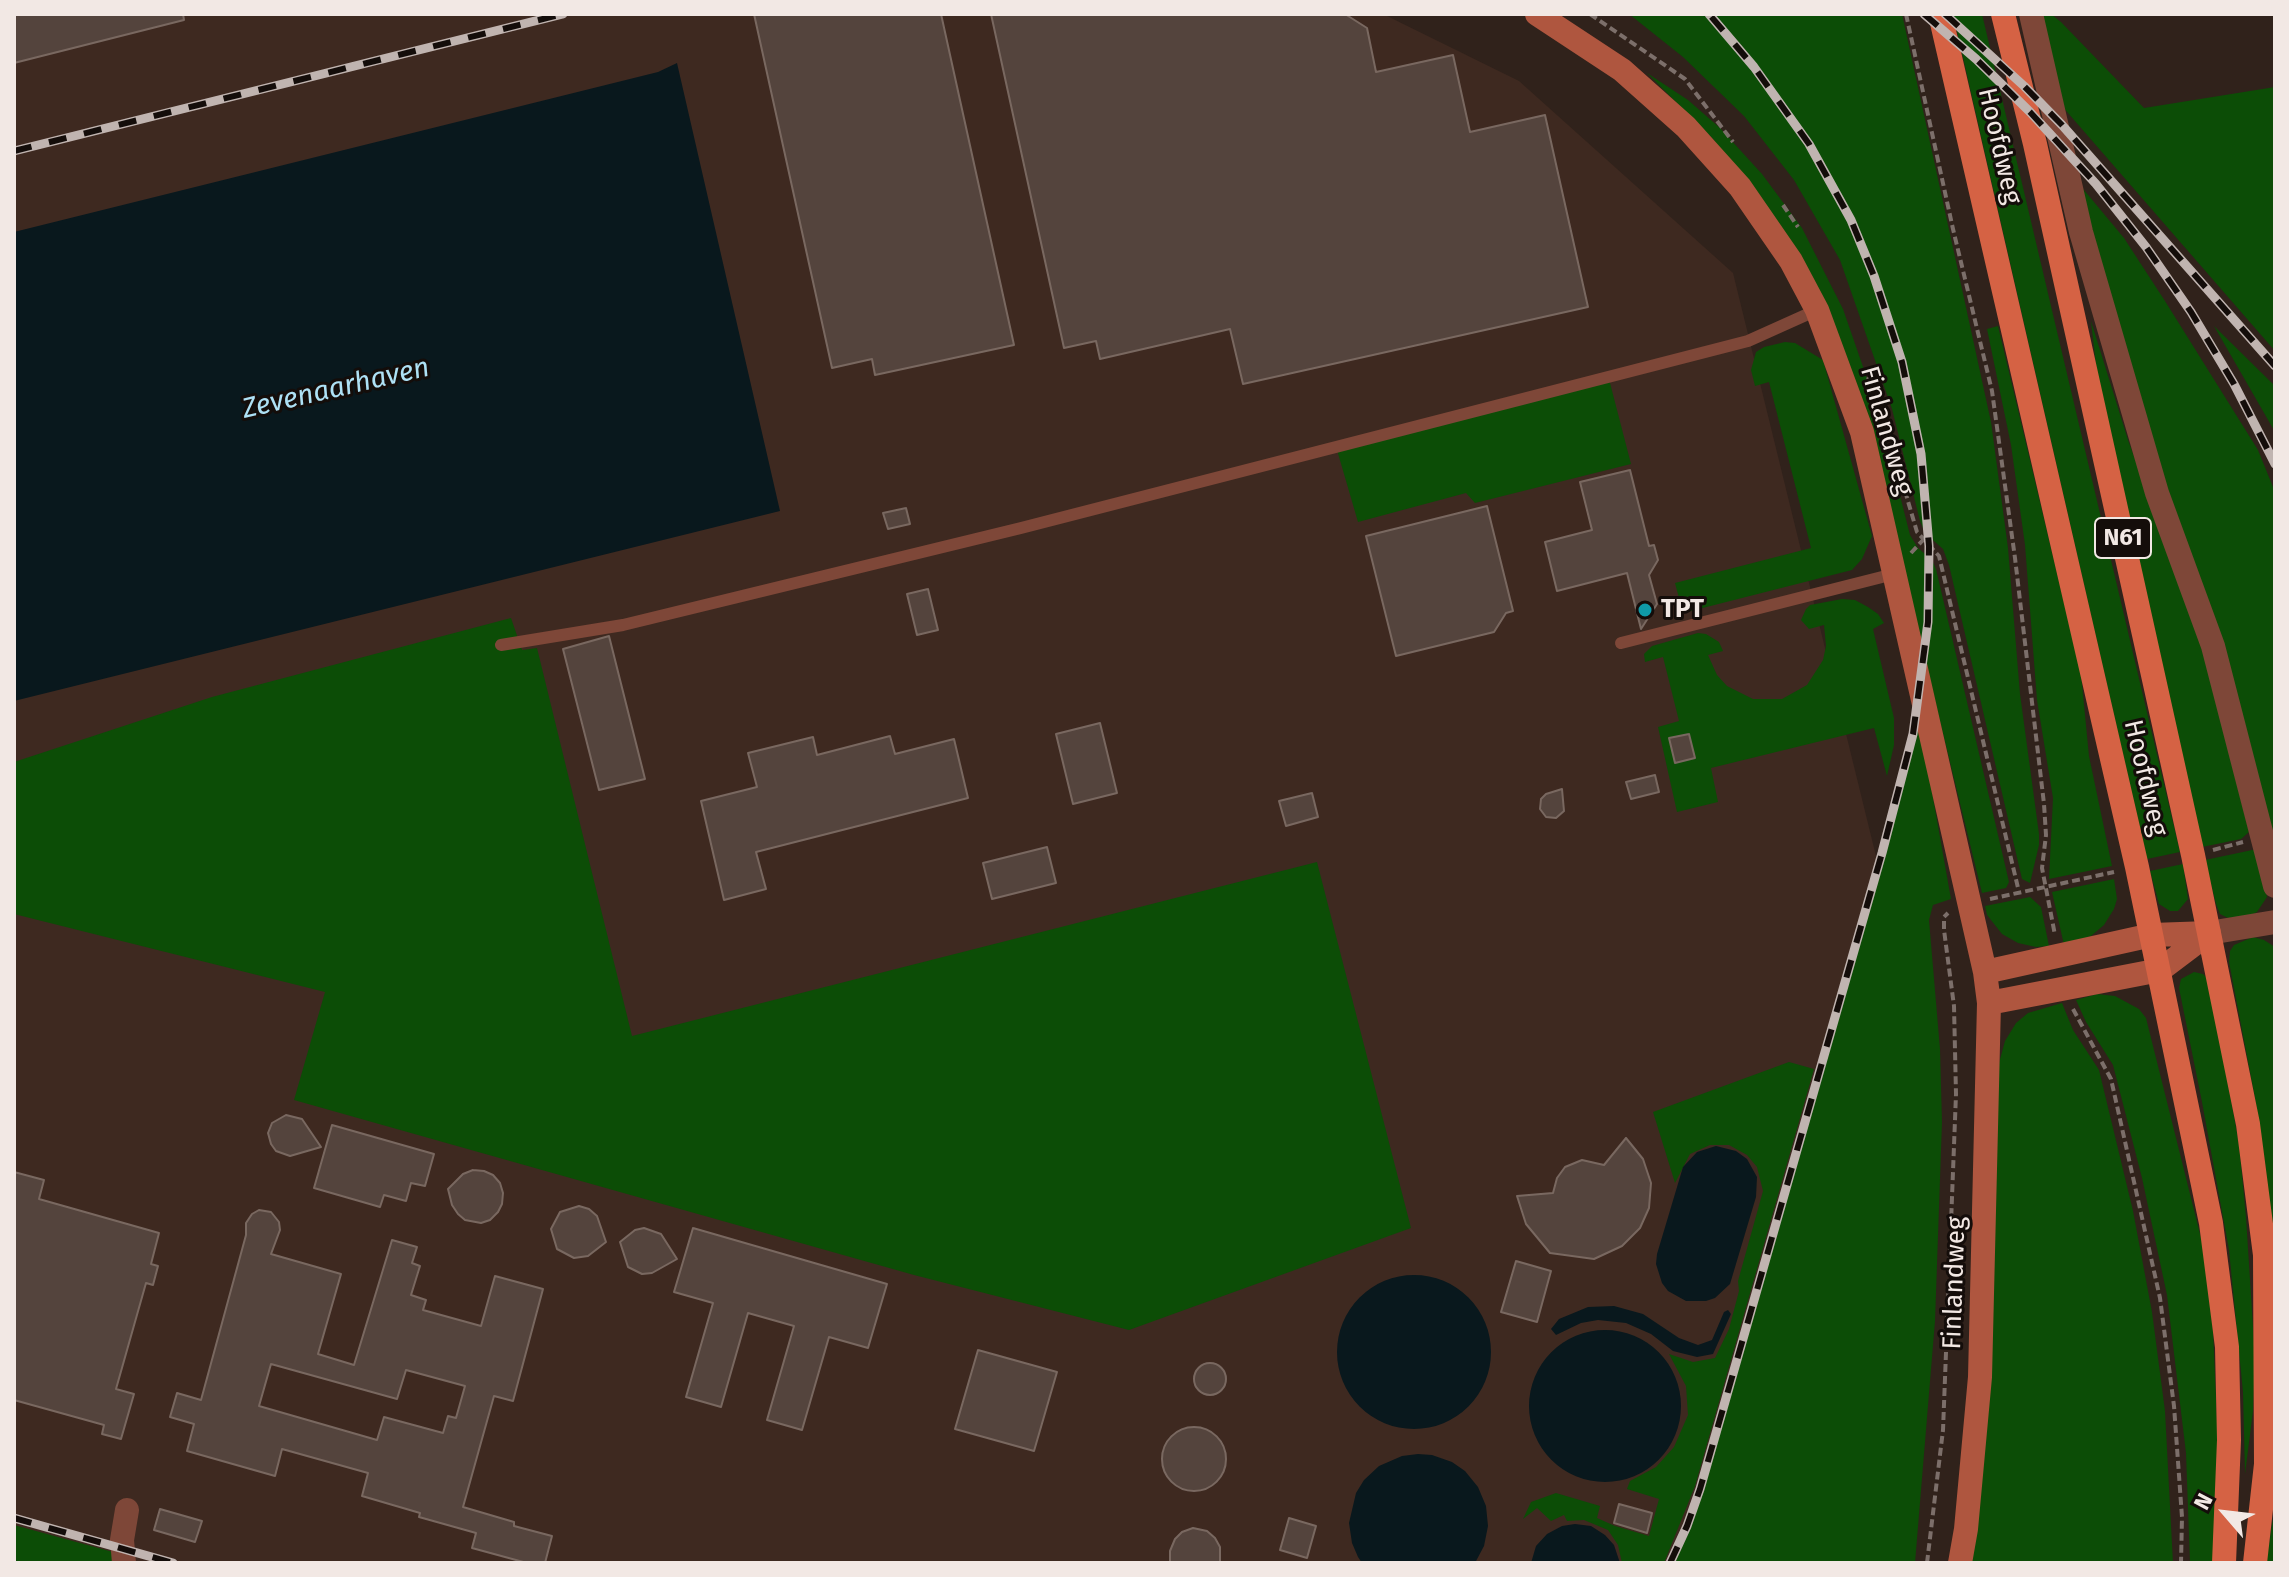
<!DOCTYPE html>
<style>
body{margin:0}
#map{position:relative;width:2289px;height:1577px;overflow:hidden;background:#30221b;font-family:"Fira Sans",sans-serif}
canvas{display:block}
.frame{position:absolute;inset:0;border:16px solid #f2e8e4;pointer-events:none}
.north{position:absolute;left:2185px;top:1473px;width:80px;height:80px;-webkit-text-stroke:6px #140d0a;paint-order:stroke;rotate:298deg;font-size:22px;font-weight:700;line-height:32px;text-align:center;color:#f2e8e4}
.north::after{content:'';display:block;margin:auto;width:28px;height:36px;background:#f2e8e4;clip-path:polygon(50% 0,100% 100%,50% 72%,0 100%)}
</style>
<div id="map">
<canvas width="2289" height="1577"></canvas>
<div class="frame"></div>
<div class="north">N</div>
</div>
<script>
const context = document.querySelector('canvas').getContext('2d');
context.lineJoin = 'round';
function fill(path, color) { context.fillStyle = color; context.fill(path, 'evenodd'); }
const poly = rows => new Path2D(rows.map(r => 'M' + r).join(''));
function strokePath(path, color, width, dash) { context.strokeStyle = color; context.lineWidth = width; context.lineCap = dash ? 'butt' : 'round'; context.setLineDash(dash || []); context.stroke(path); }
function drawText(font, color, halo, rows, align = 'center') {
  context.font = font + ' "Fira Sans",sans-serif'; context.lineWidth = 6; context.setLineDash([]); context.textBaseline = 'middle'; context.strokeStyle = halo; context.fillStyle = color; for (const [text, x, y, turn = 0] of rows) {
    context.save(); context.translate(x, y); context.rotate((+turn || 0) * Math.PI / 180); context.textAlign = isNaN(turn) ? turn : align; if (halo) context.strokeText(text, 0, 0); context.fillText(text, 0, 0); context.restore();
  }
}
fill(poly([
 [14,14,1383,14,1519,81,1733,273,1899,950,1877,1563,14,1563]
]), '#3e2920');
fill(poly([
 [1629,14,1902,14,1991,422,2008,548,2020,694,2039,834,2039,845,2030,883,2022,879,1949,565,1943,549,1925,533,1920,521,1892,409,1840,260,1794,180,1744,116,1683,57],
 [1953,14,1982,14,2180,852,2147,859],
 [2038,14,2051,14,2061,22,2144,108,2275,87,2275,351,2061,105],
 [1647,73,1688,100,1720,128,1762,174,1802,228,1843,309,1879,413,1910,535,1918,548,1932,560,1936,569,2009,882,2006,888,1982,893,1860,394,1714,140],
 [2079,184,2124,238,2165,301,2258,450,2275,492,2275,843,2177,536],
 [2091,321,2128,440,2198,630,2249,832,2241,839,2202,847,2097,374],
 [1998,326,2081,674,2089,756,2112,866,2049,879,2053,798,2037,700,2025,545,2011,445,1987,329],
 [2214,326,2275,386,2275,432],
 [1785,342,1795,343,1823,360,1872,536,1862,559,1852,570,1683,613,1675,583,1811,548,1769,382,1755,386,1751,370,1756,352,1764,347],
 [1609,379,1631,464,1475,503,1466,493,1358,522,1337,450],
 [1842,599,1855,600,1868,607,1878,614,1884,623,1873,629,1894,718,1894,745,1887,776,1874,728,1711,768,1718,802,1677,812,1658,727,1679,721,1663,657,1645,662,1644,654,1652,646,1698,633,1706,634,1719,642,1723,651,1708,655,1717,675,1727,686,1753,699,1782,699,1807,685,1823,660,1826,646,1824,625,1809,629,1801,620,1806,609,1810,605],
 [511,618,522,650,537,648,632,1036,1317,862,1411,1228,1129,1330,914,1275,294,1100,325,992,14,914,14,762,212,697],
 [1916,718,1930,781,1951,899,1933,905,1929,920,1940,1049,1942,1122,1935,1321,1915,1563,1671,1563,1703,1480,1902,782],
 [2257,849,2267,897,2257,912,2249,916,2228,918,2220,914,2216,904,2205,860],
 [2183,864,2188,899,2178,911,2170,911,2159,904,2150,871],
 [2114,879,2117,899,2114,909,2104,925,2091,936,2064,945,2052,892],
 [2030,897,2041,907,2049,946,2036,947,2018,943,2002,934,1987,915,1985,906],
 [2253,937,2264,940,2275,947,2275,1271,2265,1163,2255,1098,2229,962,2230,951,2234,945],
 [2194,972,2203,974,2209,980,2239,1144,2246,1217,2255,1358,2253,1411,2245,1474,2243,1392,2229,1250,2202,1102,2179,988,2181,979],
 [2097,994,2115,996,2139,1009,2146,1018,2204,1250,2213,1331,2217,1421,2219,1481,2214,1563,2190,1563,2186,1453,2167,1295,2142,1178,2113,1065,2086,1022,2076,1000],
 [2062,1003,2073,1030,2099,1070,2133,1211,2152,1312,2165,1411,2173,1563,1968,1563,1999,1063,2005,1041,2016,1023,2028,1013],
 [1789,1062,1814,1069,1695,1486,1664,1563,1622,1563,1618,1545,1608,1530,1584,1520,1567,1521,1564,1515,1551,1521,1537,1508,1523,1519,1531,1502,1556,1493,1600,1506,1597,1518,1615,1526,1649,1536,1659,1499,1627,1489,1630,1481,1656,1467,1674,1447,1688,1415,1686,1386,1669,1354,1693,1362,1715,1358,1729,1329,1739,1291,1738,1281,1763,1191,1757,1167,1747,1155,1729,1145,1710,1145,1690,1154,1675,1183,1653,1112],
 [2275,1491,2275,1563,2266,1563,2273,1519],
 [14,1525,113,1552,114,1563,14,1563]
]), '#0c4d06');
fill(poly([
 [677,63,780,511,14,701,14,232,658,72],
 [1716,1146,1736,1151,1747,1159,1757,1177,1756,1197,1730,1284,1715,1298,1706,1301,1686,1301,1668,1291,1662,1283,1656,1264,1657,1254,1683,1167,1697,1152],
 '1337 1352a77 77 0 1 1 154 0a77 77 0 1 1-154 0Z',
 [1614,1306,1643,1314,1679,1338,1698,1345,1712,1340,1724,1312,1728,1310,1731,1314,1713,1354,1697,1357,1673,1351,1651,1334,1626,1323,1598,1320,1581,1323,1556,1335,1551,1329,1559,1319,1588,1307],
 '1529 1406a76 76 0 1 1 152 0a76 76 0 1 1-152 0Z',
 [1418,1454,1432,1455,1452,1462,1465,1471,1478,1487,1486,1506,1488,1526,1484,1546,1475,1563,1362,1563,1358,1557,1352,1543,1349,1523,1356,1493,1364,1480,1379,1466,1402,1456],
 [1575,1524,1591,1526,1605,1535,1614,1545,1620,1563,1531,1563,1536,1546,1547,1534,1562,1526]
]), '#09181d');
const building = poly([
 [14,14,183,14,184,20,14,63,14,14],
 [754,14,941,14,1014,345,875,375,872,359,832,368,754,14],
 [991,14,1345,14,1367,28,1376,72,1453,55,1470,132,1545,115,1588,307,1243,384,1230,329,1100,359,1096,341,1064,348,991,14],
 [1630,470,1649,546,1654,545,1658,560,1649,575,1657,604,1641,629,1627,573,1557,591,1545,542,1592,530,1580,482,1630,470],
 [1487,506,1513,611,1506,613,1494,632,1396,656,1366,536,1487,506],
 [906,508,910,524,888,529,883,513,906,508],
 [928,589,938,630,917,635,907,594,928,589],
 [609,636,645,779,599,790,563,649,609,636],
 [1100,723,1117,793,1073,804,1056,734,1100,723],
 [1689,734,1695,758,1675,763,1669,738,1689,734],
 [890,736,895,754,954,739,968,798,756,852,766,889,724,900,701,801,757,787,748,753,813,737,817,755,890,736],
 [1655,775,1659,792,1631,799,1626,782,1655,775],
 [1562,789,1564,811,1556,818,1546,817,1540,809,1541,799,1546,794,1562,789],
 [1312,793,1318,817,1286,826,1279,801,1312,793],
 [1047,847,1056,883,992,899,983,863,1047,847],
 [286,1115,302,1119,321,1147,290,1156,276,1151,271,1144,268,1133,272,1123,286,1115],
 [332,1125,434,1154,425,1186,411,1183,406,1201,384,1195,380,1207,314,1188,332,1125],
 [1626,1138,1643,1159,1651,1183,1649,1208,1640,1228,1622,1246,1594,1259,1550,1253,1526,1224,1517,1196,1553,1193,1557,1178,1565,1167,1582,1160,1604,1165,1626,1138],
 [473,1170,484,1171,493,1175,500,1183,503,1193,502,1204,498,1212,490,1220,481,1223,465,1220,458,1214,452,1205,448,1189,463,1174,473,1170],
 [14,1172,44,1180,39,1199,159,1233,151,1264,158,1266,153,1285,146,1283,116,1389,134,1394,121,1439,102,1434,104,1425,14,1400,14,1172],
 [579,1206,589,1209,597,1216,606,1242,588,1256,574,1258,557,1249,551,1229,560,1212,579,1206],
 [259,1210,271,1212,279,1222,280,1230,271,1254,341,1274,318,1354,354,1365,392,1240,417,1247,412,1263,420,1266,411,1295,426,1300,423,1310,481,1326,495,1276,543,1289,513,1401,494,1396,463,1507,514,1522,514,1526,552,1536,545,1563,527,1563,472,1548,476,1533,419,1517,420,1513,362,1496,368,1473,282,1449,275,1476,187,1451,194,1424,170,1417,177,1393,201,1400,246,1235,246,1223,252,1214,259,1210],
 [271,1364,397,1399,406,1370,465,1386,456,1418,448,1416,443,1433,384,1417,377,1440,259,1406,271,1364],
 [644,1228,661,1234,677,1259,652,1273,642,1274,628,1267,620,1242,635,1230,644,1228],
 [693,1228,887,1284,868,1348,829,1337,802,1430,767,1420,794,1326,748,1313,721,1407,686,1397,713,1303,674,1292,693,1228],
 [1516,1261,1551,1271,1537,1322,1501,1312,1516,1261],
 [978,1350,1057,1372,1034,1451,955,1429,978,1350],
 '1194 1379a16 16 0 1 1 32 0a16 16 0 1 1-32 0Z',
 '1162 1459a32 32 0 1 1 64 0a32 32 0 1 1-64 0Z',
 [1619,1504,1652,1513,1647,1533,1614,1523,1619,1504],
 [160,1509,202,1521,195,1542,154,1530,160,1509],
 [1289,1518,1316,1526,1307,1558,1280,1550,1289,1518],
 [1193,1528,1207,1531,1215,1538,1220,1547,1220,1563,1170,1563,1170,1551,1175,1539,1182,1532,1193,1528]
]);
fill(building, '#54443d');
strokePath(building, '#796860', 2);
strokePath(poly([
 [1590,14,1685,79,1733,142],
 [1906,14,1953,229,1992,391,2015,558,2044,804,2046,835,2042,868,2055,935],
 [1783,205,1798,227],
 [1868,377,1882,413],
 [1888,433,1917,532,1939,556,2019,892],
 [1911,553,1923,540],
 [2213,850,2243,842],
 [1990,899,2114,872],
 [2073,1009,2111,1079,2160,1298,2174,1406,2182,1517,2181,1563],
 [1927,1563,1943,1430,1956,1094,1954,1006,1944,930,1944,917,1948,913]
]), '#7c6f6a', 4, [8, 4]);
strokePath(poly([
 [1621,643,1894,574],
 [501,645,623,625,1021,528,1748,341,1817,310]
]), '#7e4738', 12);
strokePath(poly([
 [2031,14,2081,232,2157,493,2213,646,2275,886],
 [2209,933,2275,922],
 [124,1563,122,1540,127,1510]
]), '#7e4738', 24);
strokePath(poly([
 [1537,14,1622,70,1686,127,1740,187,1791,261,1817,310,1862,432,1985,972,1989,1003,1980,1377,1966,1529,1960,1563],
 [1985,972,2152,935,2209,933],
 [1989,1003,2160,970,2209,933]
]), '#af563f', 24);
strokePath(poly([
 [1940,14,2137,867,2211,1223,2227,1347,2229,1440,2224,1563],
 [2003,14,2035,144,2193,855,2248,1124,2265,1255,2266,1464,2255,1563]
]), '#d56244', 24);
const rail = poly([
 [1924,14,1976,59,2030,112,2096,184,2146,247,2191,312,2234,384,2275,464],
 [1945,14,2024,86,2062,125,2275,366],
 [14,151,563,14],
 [14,1518,173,1563],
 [1670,1563,1687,1526,1700,1489,1882,853,1913,734,1928,622,1929,546,1921,454,1902,362,1874,276,1851,220,1809,144,1754,67,1709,14]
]);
strokePath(rail, '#c0b4b0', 9);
strokePath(rail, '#140d0a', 6, [18]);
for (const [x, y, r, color] of [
 [1645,610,8,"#0f9aa8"]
]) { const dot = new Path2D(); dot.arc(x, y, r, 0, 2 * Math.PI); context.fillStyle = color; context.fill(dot); strokePath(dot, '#140d0a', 3); }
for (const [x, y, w] of [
 [2123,538,56]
]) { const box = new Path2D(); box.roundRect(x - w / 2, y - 20, w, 40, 6); context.fillStyle = '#140d0a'; context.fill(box); strokePath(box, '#f2e8e4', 2); }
drawText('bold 24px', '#f2e8e4', null, [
 ["N61",2123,538]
]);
drawText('26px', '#f2e8e4', '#140d0a', [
 ["Hoofdweg",1999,146,77],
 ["Finlandweg",1886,431,74],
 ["Hoofdweg",2145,778,77],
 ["Finlandweg",1955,1283,-88]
]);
drawText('bold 26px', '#f2e8e4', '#140d0a', [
 ["TPT",1661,610]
], 'left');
drawText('italic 28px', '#aee1f5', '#140d0a', [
 ["Zevenaarhaven",336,389,-13]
]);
</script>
